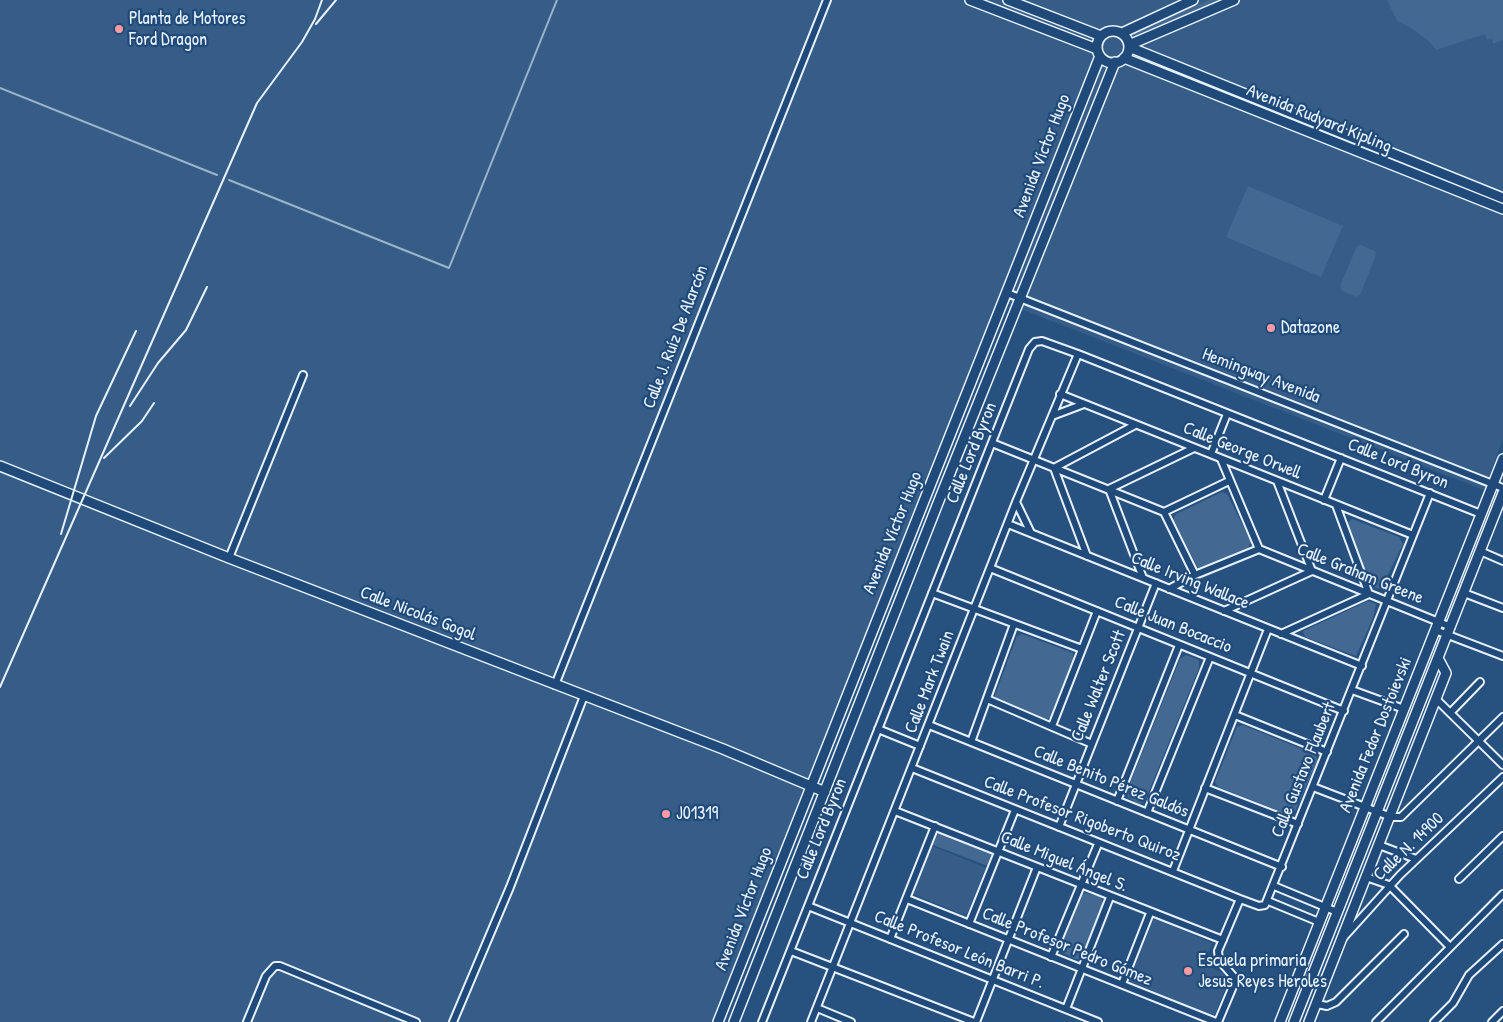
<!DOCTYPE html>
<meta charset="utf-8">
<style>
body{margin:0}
canvas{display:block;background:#27517f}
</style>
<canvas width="1503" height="1022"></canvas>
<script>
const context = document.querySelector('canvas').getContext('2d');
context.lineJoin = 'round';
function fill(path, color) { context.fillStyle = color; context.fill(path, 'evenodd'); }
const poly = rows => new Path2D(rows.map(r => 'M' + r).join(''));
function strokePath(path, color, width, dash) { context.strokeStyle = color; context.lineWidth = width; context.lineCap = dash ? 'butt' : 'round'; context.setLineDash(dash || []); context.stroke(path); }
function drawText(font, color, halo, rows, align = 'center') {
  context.font = font + ' "Patrick Hand",sans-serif'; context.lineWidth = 4.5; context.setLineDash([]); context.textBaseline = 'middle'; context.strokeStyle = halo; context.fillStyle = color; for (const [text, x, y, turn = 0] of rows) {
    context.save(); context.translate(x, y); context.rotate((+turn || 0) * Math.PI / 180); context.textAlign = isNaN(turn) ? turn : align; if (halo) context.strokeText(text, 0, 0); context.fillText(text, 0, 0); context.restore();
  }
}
fill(poly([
 [0,0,1503,0,1503,439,1484,490,998,300,719,1022,0,1022],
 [932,846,986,868,967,913,964,915,913,894],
 [1157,919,1212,943,1203,964,1223,973,1229,978,1215,1014,1209,1015,1129,981,1153,920]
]), '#355d88');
fill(poly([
 [1209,0,1219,0,1135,37,1133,33],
 [1387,0,1503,0,1503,40,1493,44,1492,39,1487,40,1485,34,1436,50,1429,41,1411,28,1397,21],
 [1248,186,1343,226,1321,277,1226,237],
 [1361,245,1375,251,1376,255,1360,295,1357,297,1342,291,1340,286,1357,246],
 [1222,492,1227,494,1251,542,1248,548,1198,568,1173,520,1176,514],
 [1352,519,1399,537,1403,544,1381,589,1373,587,1346,524],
 [1368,601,1376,604,1373,618,1356,656,1305,637,1303,631],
 [1022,634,1073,653,1073,662,1050,718,1046,719,996,699,995,695,1017,636],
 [1186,655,1199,660,1199,668,1145,801,1139,804,1129,798,1126,793,1180,659],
 [1243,725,1314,754,1318,760,1295,811,1290,815,1218,787,1215,782,1237,727],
 [939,830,994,852,988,866,933,845],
 [1086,893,1101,897,1103,903,1081,959,1076,959,1061,952,1060,946,1081,894]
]), '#436891');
strokePath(poly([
 [0,88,217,175],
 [229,180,449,268,557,0]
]), '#9db3c9', 2);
const street = poly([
 [1007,293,1503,488],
 [1060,394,1413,535],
 [1052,416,1084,404],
 [992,443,1164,512,1195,575],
 [1211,454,1227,414],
 [1221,459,1259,549,1451,627],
 [1324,500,1341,458],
 [1016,502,1031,533],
 [1164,512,1229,481],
 [1008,524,1362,666],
 [1480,551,1503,561],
 [1087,556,1054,468,1135,425],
 [229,558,303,375],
 [990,568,1344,711],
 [1143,578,1109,489,1194,448],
 [1169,589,1195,575,1259,549],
 [932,593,1082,649],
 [1464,593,1503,608],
 [1224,611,1312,571,1277,481],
 [1435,630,1503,656],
 [1281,634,1369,594,1336,505],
 [555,685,827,0],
 [1352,690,1404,709],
 [987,699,1092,744],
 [1436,699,1503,765],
 [1450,713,1480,682],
 [1235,715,1327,752],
 [929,725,1282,867],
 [1052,726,1097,611],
 [878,729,920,746],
 [971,742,1014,624],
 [912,768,1240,899,1259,906,1265,905,1430,493],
 [1313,787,1391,817,1401,817,1503,717],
 [1205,788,1298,824],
 [1117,801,1179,645],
 [895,811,1223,940],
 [1147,813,1210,657],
 [1059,827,1156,583],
 [1379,845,1416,859],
 [1173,871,1268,629],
 [1366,877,1389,885,1450,947],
 [1459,879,1503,836],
 [1274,886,1337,912],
 [907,899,1216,1022],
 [1268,901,1319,922],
 [808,906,1098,1022],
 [969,924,1015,810],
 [1344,937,1400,875,1503,777],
 [890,939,935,826],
 [791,951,974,1022],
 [1051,957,1098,844],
 [1122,984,1150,913],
 [1317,1004,1327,1006,1336,1002,1404,934],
 [817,1008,851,1022],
 [1066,1009,1110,897],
 [247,1022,266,976,275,966,280,966,416,1022],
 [453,1022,510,887,584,696],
 [762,1022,1029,349,1035,342,1042,341,1078,354,1481,514],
 [811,1022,1016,502,1078,354],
 [976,1022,1037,867],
 [1218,1022,1234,984,1234,977,1219,960,1218,951,1240,899],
 [1376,1022,1503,894],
 [1434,1022,1453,1003,1469,975,1503,944],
 [1492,1022,1503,1011]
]);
const secondary = poly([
 [970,0,1097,49],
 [1008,0,1101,36],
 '1097 47a16 16 0 1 1 32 0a16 16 0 1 1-32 0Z',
 [1122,33,1193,0],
 [1129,45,1234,0],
 [1129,47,1503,198],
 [1124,58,1503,209],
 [0,466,229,558,723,749,825,792],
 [718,1022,1100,56],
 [734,1022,938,503,1115,62],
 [1280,1022,1503,459],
 [1294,1022,1503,493],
 [1309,1022,1446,673,1438,658]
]);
strokePath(street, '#e8f1f8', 10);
strokePath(secondary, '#e8f1f8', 12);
strokePath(street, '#1f4a7a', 6);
strokePath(secondary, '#1f4a7a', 9);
strokePath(poly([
 [316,24,336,0],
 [130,406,158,363,186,330,207,287],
 [104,458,142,421,154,403],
 [61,534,96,416,136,331],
 [0,687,257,103,302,42,315,19,322,0]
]), '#e8f1f8', 2);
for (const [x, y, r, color] of [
 [119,29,5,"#ff9aa2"],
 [1271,328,5,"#ff9aa2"],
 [666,814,5,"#ff9aa2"],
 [1188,971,5,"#ff9aa2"]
]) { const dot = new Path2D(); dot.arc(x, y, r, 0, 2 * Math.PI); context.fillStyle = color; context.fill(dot); strokePath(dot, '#1f4a7a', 2); }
drawText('18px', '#e8f1f8', '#1f4a7a', [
 ["Planta de Motores",129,19],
 ["Ford Dragon",129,40],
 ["Datazone",1281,328],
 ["J01319",676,814],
 ["Escuela primaria",1198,961],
 ["Jesus Reyes Heroles",1198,982]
], 'left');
drawText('18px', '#e8f1f8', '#1f4a7a', [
 ["Avenida Rudyard Kipling",1319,119,22],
 ["Avenida Víctor Hugo",1042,156,-69],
 ["Calle J. Ruíz De Alarcón",676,337,-69],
 ["Hemingway Avenida",1261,376,21],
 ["Calle George Orwell",1242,451,22],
 ["Calle Lord Byron",972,453,-68],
 ["Calle Lord Byron",1398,464,22],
 ["Avenida Víctor Hugo",893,533,-68],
 ["Calle Graham Greene",1360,574,22],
 ["Calle Irving Wallace",1190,581,22],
 ["Calle Nicolás Gogol",418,614,21],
 ["Calle Juan Bocaccio",1173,625,22],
 ["Calle Mark Twain",930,682,-69],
 ["Calle Walter Scott",1099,686,-68],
 ["Avenida Fedor Dostoievski",1376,735,-68],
 ["Calle Gustavo Flaubert",1304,770,-68],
 ["Calle Benito Pérez Galdós",1111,782,22],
 ["Calle Profesor Rigoberto Quiroz",1082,819,21],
 ["Calle Lord Byron",822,829,-68],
 ["Calle N. 14900",1409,847,-44],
 ["Calle Miguel Ángel S.",1064,862,22],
 ["Avenida Víctor Hugo",744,909,-69],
 ["Calle Profesor Pedro Gómez",1067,947,22],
 ["Calle Profesor León Barri P.",959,950,22]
]);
</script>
